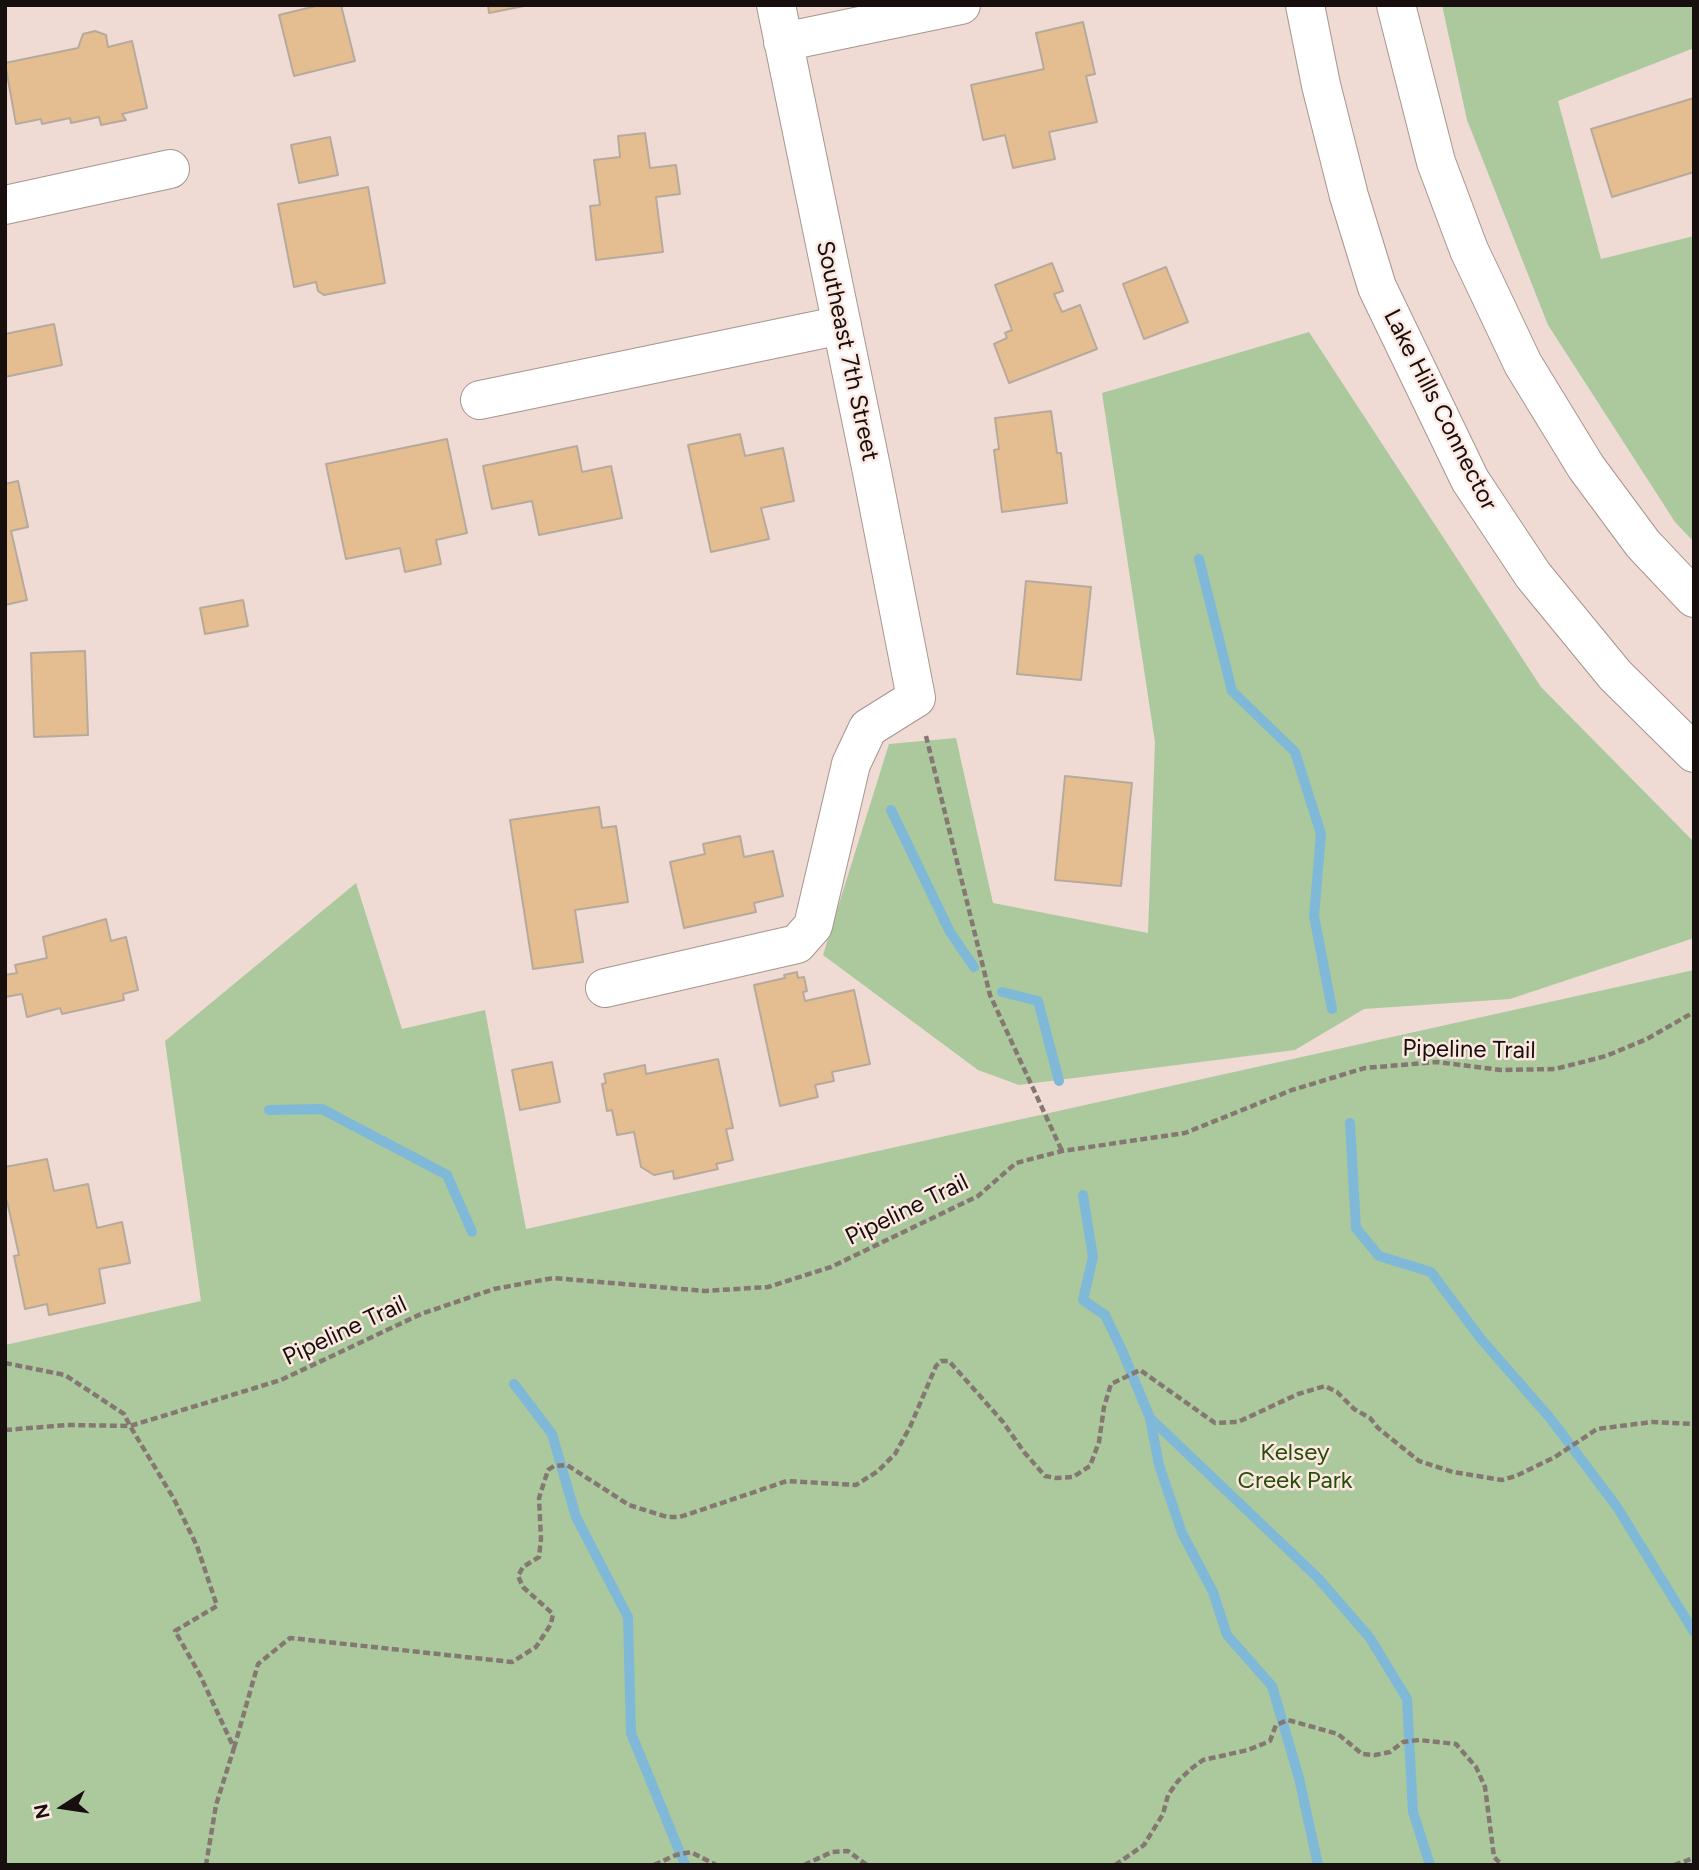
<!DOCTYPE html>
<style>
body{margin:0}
#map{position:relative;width:1699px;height:1870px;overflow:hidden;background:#efdbd4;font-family:Figtree,sans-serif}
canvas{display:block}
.frame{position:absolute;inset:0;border:7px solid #160f0d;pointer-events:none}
.north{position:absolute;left:28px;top:1772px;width:70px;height:70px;-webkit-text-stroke:5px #fde8e1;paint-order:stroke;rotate:258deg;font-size:19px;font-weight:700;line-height:28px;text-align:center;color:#160f0d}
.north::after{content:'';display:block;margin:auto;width:24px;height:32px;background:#160f0d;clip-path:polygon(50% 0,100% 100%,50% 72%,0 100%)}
</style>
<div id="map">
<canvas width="1699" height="1870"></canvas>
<div class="frame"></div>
<div class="north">N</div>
</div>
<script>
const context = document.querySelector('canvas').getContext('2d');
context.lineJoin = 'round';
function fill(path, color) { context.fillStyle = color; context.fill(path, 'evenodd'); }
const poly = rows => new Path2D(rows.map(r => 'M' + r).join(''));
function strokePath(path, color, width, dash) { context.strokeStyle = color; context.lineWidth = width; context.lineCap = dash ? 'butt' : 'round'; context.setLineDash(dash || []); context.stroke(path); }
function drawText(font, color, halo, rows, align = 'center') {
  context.font = font + ' Figtree,sans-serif'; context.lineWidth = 5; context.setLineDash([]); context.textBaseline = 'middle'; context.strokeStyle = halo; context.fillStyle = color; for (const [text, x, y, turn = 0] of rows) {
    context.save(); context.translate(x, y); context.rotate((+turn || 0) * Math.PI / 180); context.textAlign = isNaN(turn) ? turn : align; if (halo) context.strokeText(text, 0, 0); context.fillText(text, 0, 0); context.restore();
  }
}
fill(poly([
 [1442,5,1694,5,1694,48,1558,101,1601,259,1694,236,1694,542,1675,522,1548,325,1467,120],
 [1309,332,1541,687,1694,842,1694,938,1510,999,1364,1009,1295,1050,1019,1085,978,1070,823,955,889,744,956,738,993,903,1148,933,1155,742,1102,393],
 [356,883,402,1029,485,1010,526,1229,1694,970,1694,1865,5,1865,5,1345,201,1301,165,1041]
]), '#abc99d');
strokePath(poly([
 [1199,559,1232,691,1295,752,1321,834,1314,916,1332,1009],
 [891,810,950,932,974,967],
 [1002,992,1038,1001,1059,1081],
 [269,1110,322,1109,447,1175,472,1232],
 [1350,1123,1356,1228,1379,1256,1431,1272,1481,1339,1550,1418,1617,1507,1694,1632],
 [1083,1195,1093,1257,1083,1300,1105,1315,1121,1348,1150,1418,1159,1465,1182,1533,1213,1592,1227,1635,1272,1686,1299,1778,1318,1865],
 [514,1384,552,1434,576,1517,628,1617,631,1733,685,1865],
 [1150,1418,1318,1578,1370,1638,1407,1699,1413,1812,1430,1865]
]), '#80b8d8', 10);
const building = poly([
 [320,5,341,5,355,61,294,76,279,15,320,5],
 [488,5,529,5,489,13,488,5],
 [1083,22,1095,74,1086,76,1097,122,1049,132,1055,159,1013,168,1005,135,983,140,971,85,1044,69,1036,33,1083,22],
 [95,31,106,35,108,47,132,41,147,108,122,114,126,120,101,125,99,117,71,123,70,118,42,124,41,119,16,124,5,63,78,48,83,34,95,31],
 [1694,98,1694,172,1612,197,1591,129,1694,98],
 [645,133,650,168,676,165,680,194,656,197,663,252,596,260,590,206,600,205,594,160,620,157,618,136,645,133],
 [330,137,338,175,299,183,291,145,330,137],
 [368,187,385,283,324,295,318,291,316,282,294,287,278,204,368,187],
 [1052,263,1063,291,1054,294,1062,312,1080,305,1097,349,1009,383,994,344,1007,338,1005,333,1012,330,995,285,1052,263],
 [1166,267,1188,322,1144,339,1123,284,1166,267],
 [54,324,62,365,5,377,5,334,54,324],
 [1051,411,1057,453,1061,453,1067,503,1002,512,994,450,999,449,995,418,1051,411],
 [740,434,745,456,783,448,794,501,761,508,769,539,711,552,688,445,740,434],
 [447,439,467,533,436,540,441,564,405,572,400,548,346,559,326,464,447,439],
 [577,446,582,472,611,466,622,518,539,535,532,501,492,509,483,466,577,446],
 [18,481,28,527,11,531,27,600,5,605,5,484,18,481],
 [1026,581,1091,587,1081,680,1017,674,1026,581],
 [243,600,248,626,205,634,200,608,243,600],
 [85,651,88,735,34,737,31,653,85,651],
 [1065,776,1132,783,1121,886,1055,880,1065,776],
 [599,807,602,828,616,826,628,902,575,910,583,962,533,969,510,820,599,807],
 [740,836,744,857,773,851,783,896,754,903,756,912,684,928,670,862,705,854,703,844,740,836],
 [106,919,111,941,126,937,138,990,123,994,124,1000,62,1014,60,1008,27,1017,22,994,5,997,5,975,17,973,15,965,47,958,43,937,106,919],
 [797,972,798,978,804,977,807,991,803,992,805,1001,854,990,870,1064,832,1072,834,1081,815,1085,818,1097,780,1106,754,985,785,978,784,975,797,972],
 [718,1059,733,1128,726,1129,733,1160,716,1164,718,1169,674,1179,673,1171,654,1175,641,1167,634,1132,617,1135,612,1110,607,1111,602,1084,606,1083,604,1074,645,1065,646,1074,718,1059],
 [552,1062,560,1102,520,1110,512,1070,552,1062],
 [47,1159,54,1191,88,1184,97,1228,122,1222,130,1263,99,1269,105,1303,49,1315,47,1304,25,1309,14,1256,19,1255,7,1201,5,1201,5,1167,47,1159]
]);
fill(building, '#e4be90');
strokePath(building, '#b7aa9c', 2);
const minor = poly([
 [783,42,961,5],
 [5,205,170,169],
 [480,400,842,325],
 [605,988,797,944,813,926,851,764,868,728,916,698,872,472,776,5]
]);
const major = poly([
 [1305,5,1321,85,1349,196,1377,287,1470,480,1533,575,1615,675,1694,753],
 [1396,5,1436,162,1469,250,1523,364,1586,467,1643,544,1694,598]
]);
strokePath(minor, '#a7958e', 40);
strokePath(major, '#a7958e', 40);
strokePath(poly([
 [926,736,990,995,1062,1151],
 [5,1363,65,1375,124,1414,130,1426,174,1499,197,1546,217,1606,175,1631,200,1675,234,1748,216,1805,206,1865],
 [5,1430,67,1425,130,1426,281,1380,421,1314,494,1289,553,1278,705,1291,768,1287,831,1267,978,1196,1016,1163,1062,1151,1185,1133,1292,1090,1365,1068,1437,1062,1501,1070,1555,1069,1606,1056,1647,1039,1694,1012],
 [234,1748,258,1664,290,1638,512,1662,536,1647,551,1624,553,1614,523,1587,518,1576,523,1567,539,1557,541,1539,539,1498,548,1470,554,1466,567,1465,629,1505,667,1517,680,1517,787,1481,856,1485,878,1471,895,1454,910,1427,936,1366,941,1361,949,1361,1003,1422,1024,1452,1045,1476,1056,1478,1073,1477,1090,1466,1099,1442,1104,1407,1111,1384,1140,1370,1215,1423,1238,1422,1298,1394,1325,1386,1337,1392,1354,1409,1370,1418,1378,1428,1419,1461,1453,1472,1502,1480,1516,1476,1555,1457,1597,1429,1652,1422,1694,1424],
 [654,1865,676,1855,691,1852,716,1865],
 [804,1865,832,1852,848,1851,867,1865],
 [1115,1865,1144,1845,1163,1814,1168,1795,1178,1781,1192,1768,1203,1760,1248,1750,1270,1741,1276,1725,1288,1720,1338,1734,1362,1754,1375,1755,1390,1752,1403,1742,1419,1740,1456,1744,1476,1767,1485,1787,1494,1857,1502,1865],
 [1674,1865,1694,1858]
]), '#857873', 4.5, [7, 3.5]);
strokePath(minor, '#fff', 38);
strokePath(major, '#fff', 38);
drawText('24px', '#160f0d', '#fde8e1', [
 ["Southeast 7th Street",847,351,78],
 ["Lake Hills Connector",1440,410,63],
 ["Pipeline Trail",1469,1050,1],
 ["Pipeline Trail",907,1210,-26],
 ["Pipeline Trail",345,1331,-25]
]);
drawText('24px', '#264d09', '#fde8e1', [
 ["Kelsey",1295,1453],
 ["Creek Park",1295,1481]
]);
</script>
